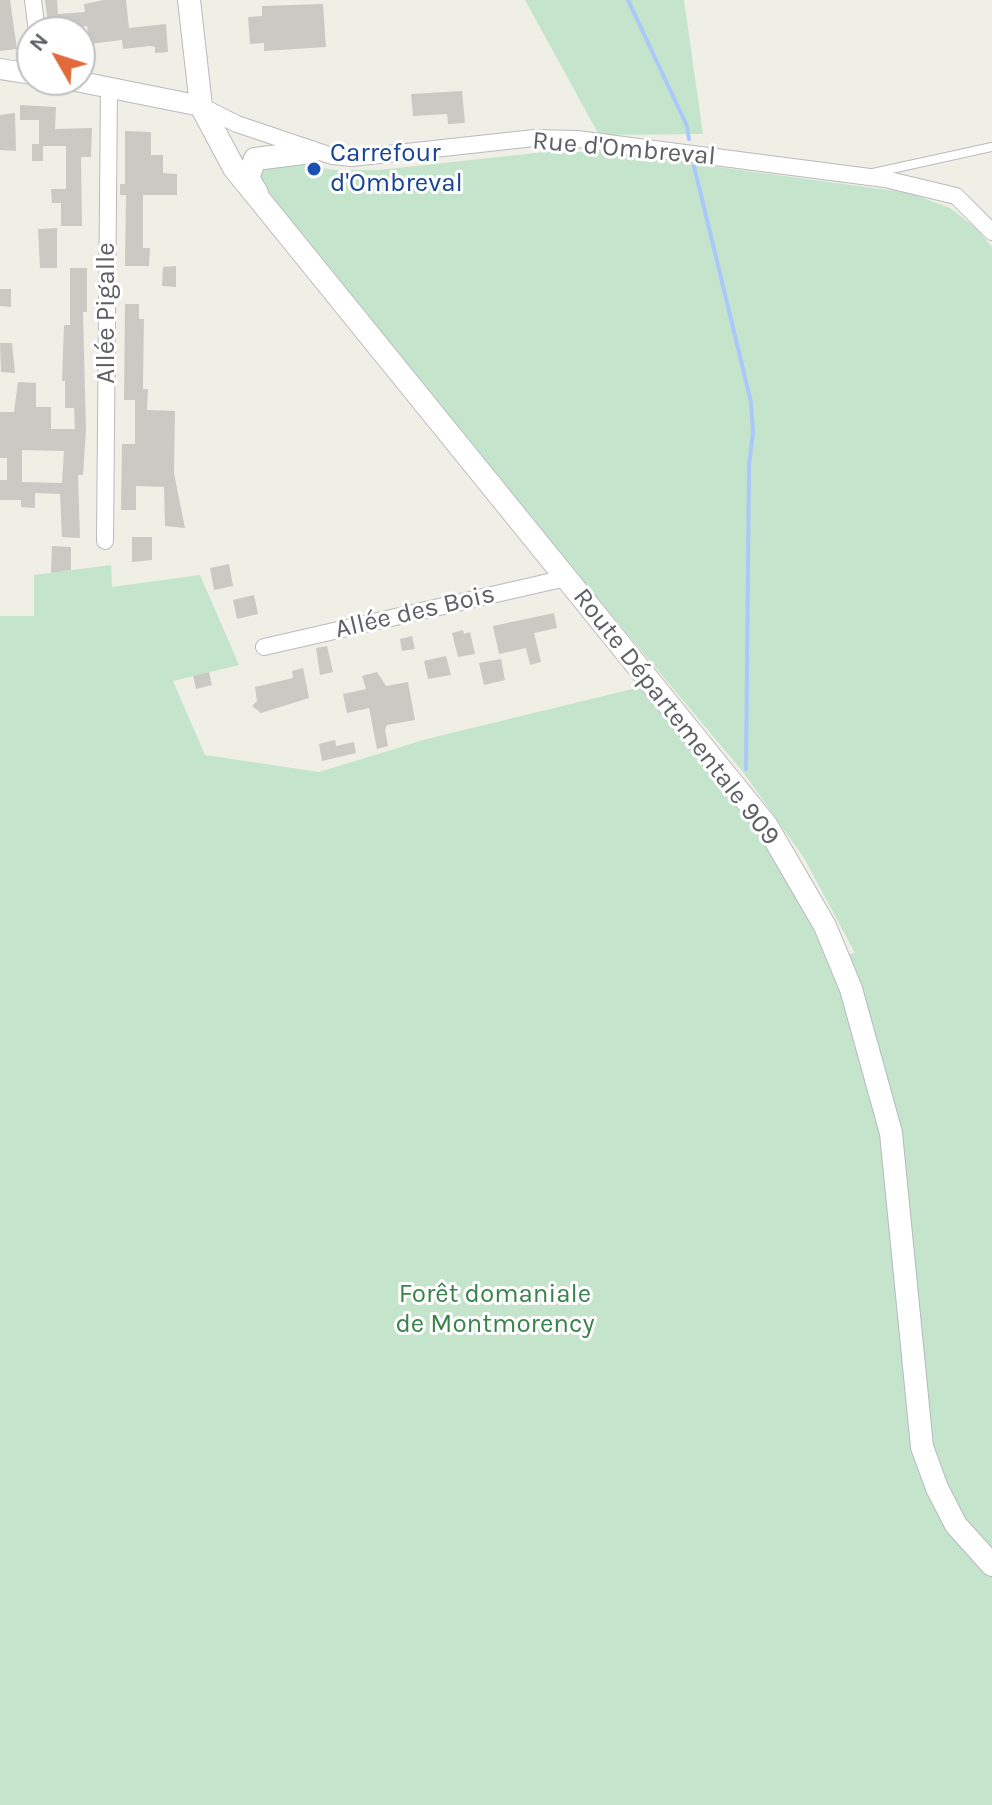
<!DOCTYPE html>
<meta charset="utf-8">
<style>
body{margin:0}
#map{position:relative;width:992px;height:1805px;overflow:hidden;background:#efefe6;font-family:Karla,sans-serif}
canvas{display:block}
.north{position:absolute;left:16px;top:16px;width:80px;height:80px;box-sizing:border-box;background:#fff;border:2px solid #bfbfc2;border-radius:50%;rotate:309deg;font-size:22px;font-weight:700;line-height:32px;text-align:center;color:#5e6066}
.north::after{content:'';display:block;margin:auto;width:28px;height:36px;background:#e1693a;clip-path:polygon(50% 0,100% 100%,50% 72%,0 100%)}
</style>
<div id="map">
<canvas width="992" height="1805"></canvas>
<div class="north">N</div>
</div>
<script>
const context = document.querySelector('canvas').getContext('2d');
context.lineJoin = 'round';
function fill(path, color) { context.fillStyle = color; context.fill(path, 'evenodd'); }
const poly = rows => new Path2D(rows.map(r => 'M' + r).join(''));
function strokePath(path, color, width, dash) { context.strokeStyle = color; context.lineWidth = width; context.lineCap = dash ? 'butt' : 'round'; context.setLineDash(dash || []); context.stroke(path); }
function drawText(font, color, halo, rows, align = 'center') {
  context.font = font + ' Karla,sans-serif'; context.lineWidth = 6; context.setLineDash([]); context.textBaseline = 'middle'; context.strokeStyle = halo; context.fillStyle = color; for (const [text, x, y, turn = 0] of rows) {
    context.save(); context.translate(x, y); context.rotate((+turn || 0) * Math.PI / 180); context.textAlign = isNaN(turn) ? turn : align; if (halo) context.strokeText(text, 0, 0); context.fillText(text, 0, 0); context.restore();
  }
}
fill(poly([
 [525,0,684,0,703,134,599,135],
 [545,152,607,152,910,193,950,208,977,229,992,247,992,1805,0,1805,0,616,34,616,34,575,111,565,112,587,200,575,239,665,173,681,205,755,319,772,427,739,661,682,839,955,855,953,804,858,743,772,450,422,256,176,271,160,335,170,379,170]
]), '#c4e5cb');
strokePath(poly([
 [628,0,687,126,689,139],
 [694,166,751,402,753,433,749,465,746,769]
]), '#abc8fb', 4);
fill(poly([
 [0,0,10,0,17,49,0,51],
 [45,0,57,0,58,14,85,12,84,4,104,0,126,0,129,28,166,24,168,52,155,53,155,47,150,46,123,49,122,40,90,44,87,26,49,32],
 [323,4,326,47,264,51,264,43,250,44,248,17,262,16,262,6],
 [462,91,465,123,448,124,447,114,413,116,411,94],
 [20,105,56,107,55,129,92,128,91,157,81,157,82,226,61,226,61,203,52,203,51,189,66,189,66,146,43,146,43,161,32,161,32,144,39,144,39,120,20,120],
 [15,113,16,151,0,150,0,115],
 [125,131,151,132,151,155,163,155,163,173,177,174,177,195,143,195,143,248,150,248,149,266,125,266,126,195,120,195,120,184,125,184],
 [57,228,57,268,40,268,38,229],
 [176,266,176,287,162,286,163,267],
 [70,268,87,268,87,312,83,312,86,430,83,475,78,475,80,538,62,537,60,494,35,493,35,508,21,507,21,500,0,500,0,480,7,480,7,458,0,458,0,412,14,412,18,382,36,383,36,407,51,407,51,429,75,429,74,408,65,408,65,381,62,381,64,325,70,325],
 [22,450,64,451,62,483,22,482],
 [0,289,11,289,11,307,0,306],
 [125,304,139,304,139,319,144,319,143,380,143,389,148,389,147,410,175,411,174,473,185,528,165,526,164,487,136,486,136,510,121,510,122,444,135,444,135,400,124,400],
 [0,343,12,343,15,373,1,372],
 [132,537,152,537,152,560,132,562],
 [52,546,71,547,71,570,51,573],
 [229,564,233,586,214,590,210,568],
 [254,595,258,614,237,619,233,600],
 [554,613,557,628,534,633,541,662,530,665,526,648,499,654,493,626],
 [463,630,464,634,470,632,475,654,458,657,452,633],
 [412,636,415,649,402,651,400,639],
 [327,646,333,672,320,675,316,648],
 [446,656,451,675,428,679,424,661],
 [501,659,505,680,484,685,479,663],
 [303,668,309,698,261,713,252,706,257,701,255,687,293,678,292,671],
 [209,672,212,685,196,689,193,676],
 [377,672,386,686,408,682,415,720,387,725,385,730,388,746,377,749,369,708,347,713,343,694,366,689,362,676],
 [335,740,336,746,354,742,356,753,322,761,319,744]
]), '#cbc9c3');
const service = poly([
 [873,173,992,147]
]);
const minor = poly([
 [33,0,37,32],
 [201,106,237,124,332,156,352,158,534,138,577,139,885,179,956,196,992,232],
 [105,541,109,86],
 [264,647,566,578]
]);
const tertiary = poly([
 [0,69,32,74],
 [71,80,201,106]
]);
const secondary = poly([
 [189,0,201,106,234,168,767,826,825,926,851,989,891,1133,922,1447,937,1488,956,1525,992,1565],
 [257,193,248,178,255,159,311,152]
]);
strokePath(service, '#b8babf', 10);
strokePath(minor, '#b8babf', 18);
strokePath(tertiary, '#b8babf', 22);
strokePath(secondary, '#b7b9bf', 24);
strokePath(service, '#fff', 8);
strokePath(minor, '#fff', 16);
strokePath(tertiary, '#fff', 20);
strokePath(secondary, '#fff', 22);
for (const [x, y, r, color] of [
 [314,169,8,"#1a4fb4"]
]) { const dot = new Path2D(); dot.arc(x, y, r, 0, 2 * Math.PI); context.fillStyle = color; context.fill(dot); strokePath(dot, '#fff', 3); }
drawText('26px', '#5e6066', '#fff', [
 ["Rue d'Ombreval",624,149,5],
 ["Allée Pigalle",107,313,-90],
 ["Allée des Bois",415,612,-13],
 ["Route Départementale 909",676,717,52]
]);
drawText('26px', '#164399', '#fff', [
 ["Carrefour",330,154],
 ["d'Ombreval",330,184]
], 'left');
drawText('26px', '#39824b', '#fff', [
 ["Forêt domaniale",495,1295],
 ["de Montmorency",495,1325]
]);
</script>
